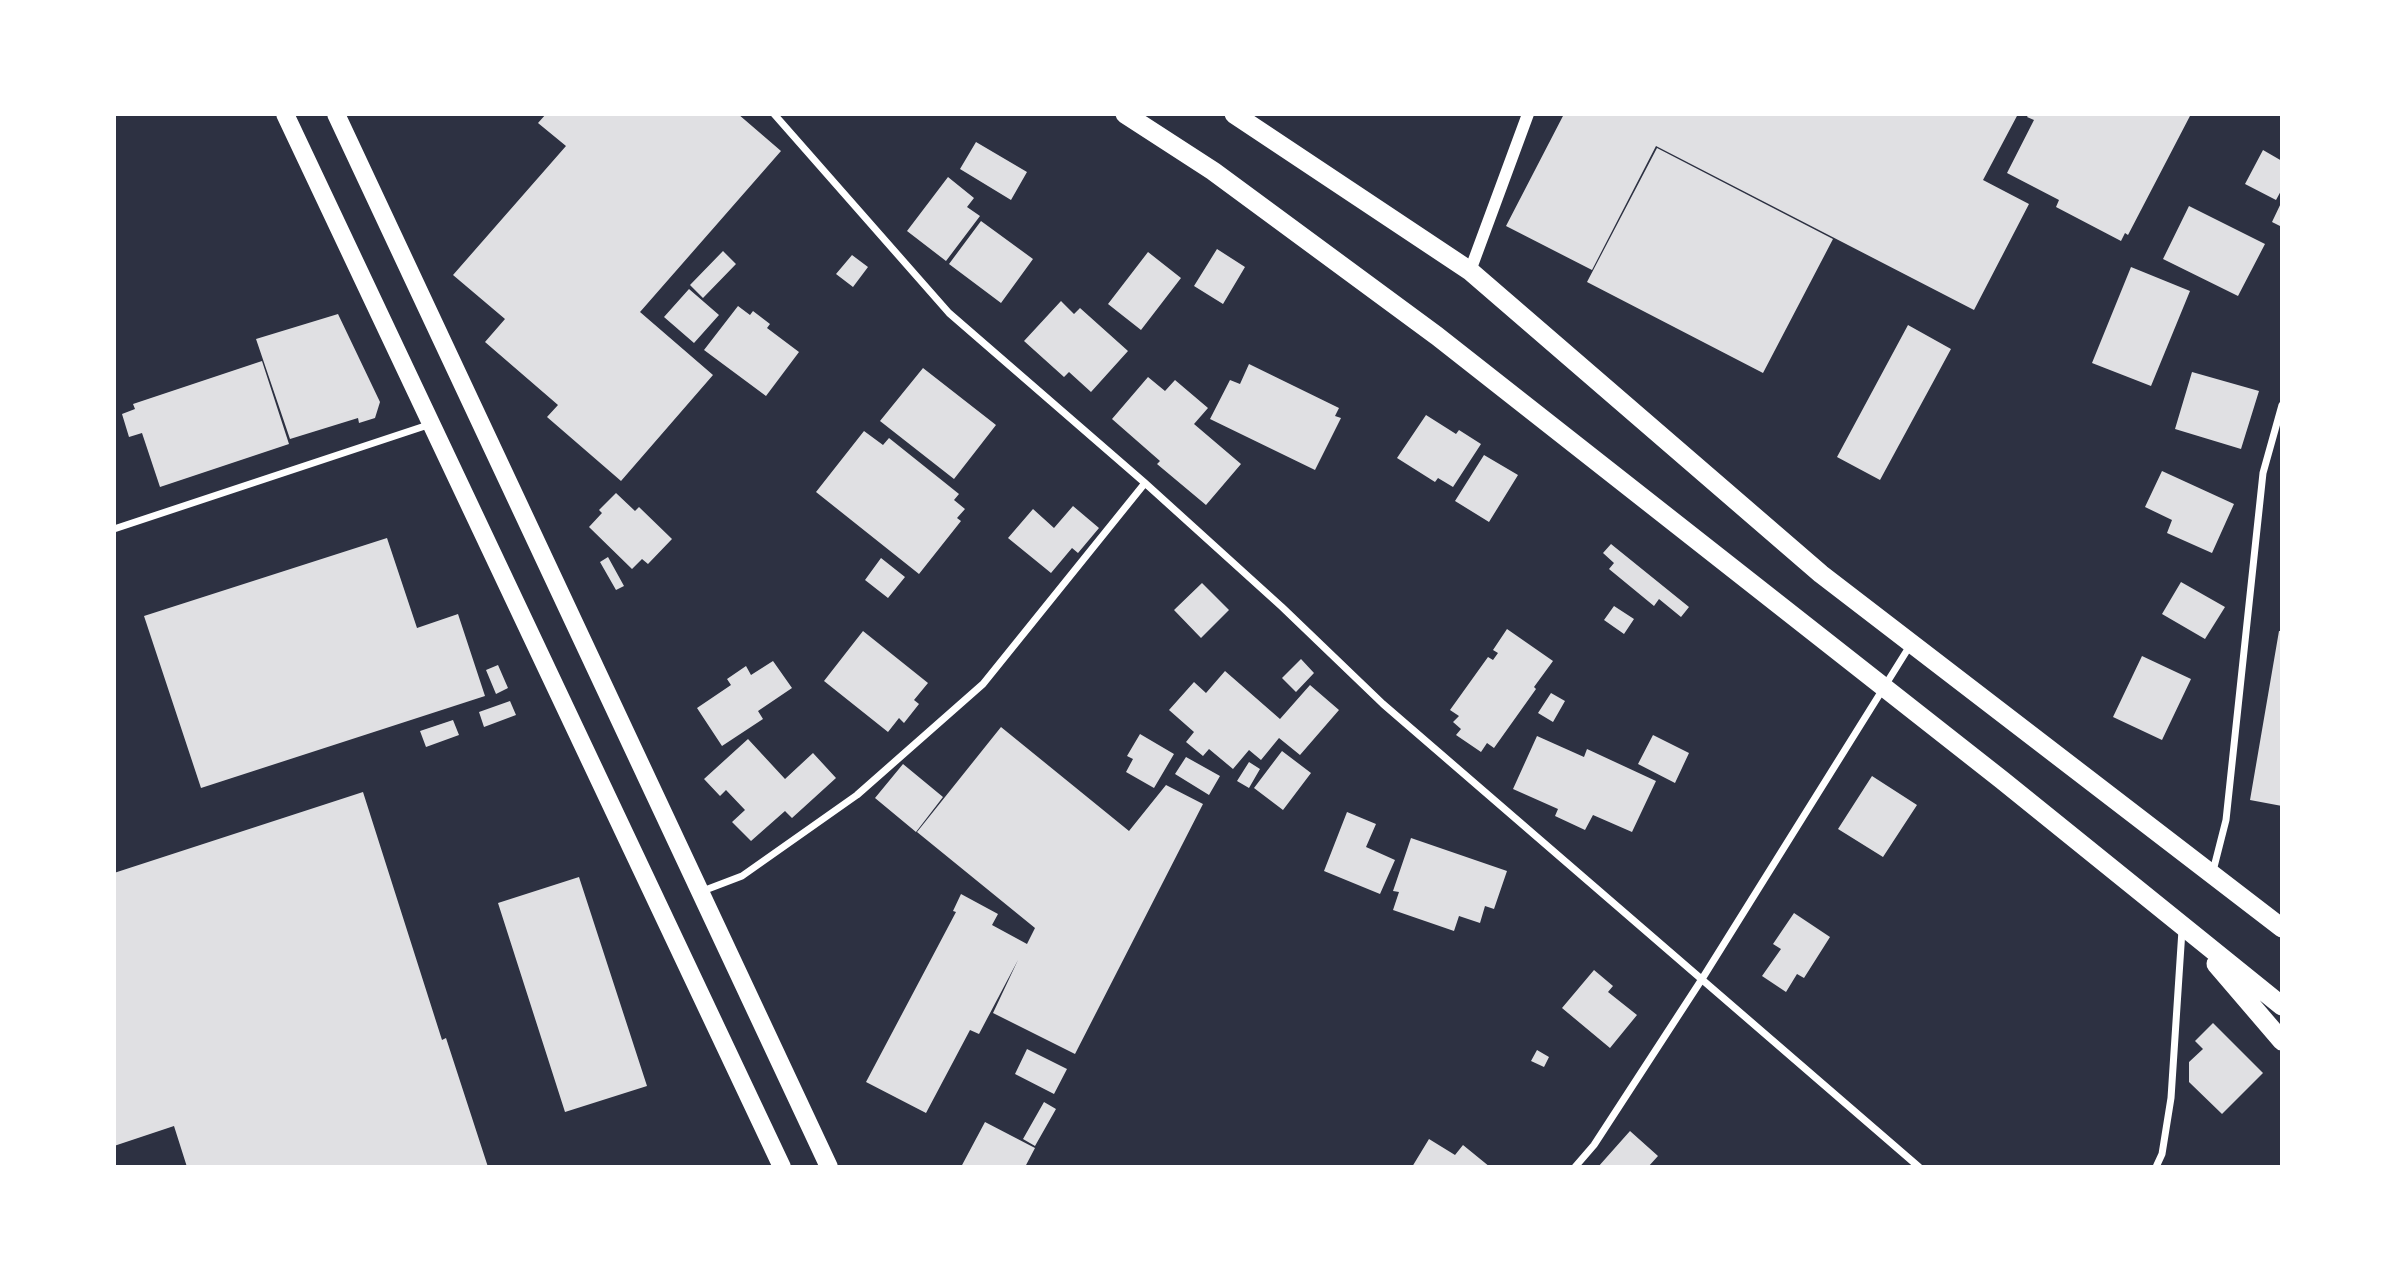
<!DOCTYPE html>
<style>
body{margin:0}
#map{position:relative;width:2396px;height:1281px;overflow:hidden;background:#2d3142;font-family:"PT Sans",sans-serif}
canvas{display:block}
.frame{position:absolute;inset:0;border:116px solid #fff;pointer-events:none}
</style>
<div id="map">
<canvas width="2396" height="1281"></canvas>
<div class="frame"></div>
</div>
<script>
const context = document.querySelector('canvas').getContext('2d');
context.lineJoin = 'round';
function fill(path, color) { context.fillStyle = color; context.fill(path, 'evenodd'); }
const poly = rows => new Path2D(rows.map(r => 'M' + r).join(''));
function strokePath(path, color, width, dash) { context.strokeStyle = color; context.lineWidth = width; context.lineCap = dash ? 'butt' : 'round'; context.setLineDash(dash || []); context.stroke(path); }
fill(poly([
 [546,114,738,114,781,151,640,312,713,375,621,481,547,417,558,405,485,342,505,319,453,275,566,146,538,123],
 [1564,114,2018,114,1983,180,2029,204,1974,310,1656,146,1592,270,1506,226],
 [2029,114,2191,114,2128,235,2125,233,2121,241,2056,207,2059,200,2007,173,2034,120,2027,117],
 [976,142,1027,172,1011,200,960,169],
 [1657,148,1833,239,1763,373,1587,282],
 [2263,150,2282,161,2282,189,2276,200,2245,184],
 [948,177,974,198,967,207,980,216,946,261,907,231],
 [2282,201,2282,227,2272,222],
 [2189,206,2265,244,2238,296,2163,259],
 [981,221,1033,259,1001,303,949,264],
 [1217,249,1245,267,1223,304,1194,286],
 [723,251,736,264,703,298,690,285],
 [1148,252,1181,278,1141,330,1108,304],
 [852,255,868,267,853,287,836,274],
 [2131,267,2190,291,2151,386,2092,363],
 [689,289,719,315,694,343,664,317],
 [1061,301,1074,314,1080,308,1128,351,1091,392,1069,372,1064,377,1024,341],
 [738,306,750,315,753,311,770,324,767,328,799,352,766,396,704,350],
 [338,314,380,402,375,418,359,423,358,418,290,439,256,339],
 [1908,325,1951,349,1880,480,1837,457],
 [262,361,289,444,160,487,142,433,129,437,122,414,135,409,133,404],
 [1249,364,1339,408,1335,416,1341,418,1315,470,1210,419,1230,380,1240,384],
 [923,368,996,425,954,479,880,421],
 [2192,372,2259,391,2241,449,2175,429],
 [1148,377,1165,391,1175,380,1208,408,1194,424,1241,464,1206,505,1157,464,1160,461,1112,419],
 [1426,415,1456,434,1459,430,1481,444,1453,487,1438,478,1435,482,1397,458],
 [864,431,883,445,889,438,959,494,954,500,965,509,957,518,961,521,919,574,816,492],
 [1484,455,1518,475,1489,522,1455,501],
 [2162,471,2234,504,2212,553,2167,533,2172,520,2145,507],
 [616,493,635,511,639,507,672,539,648,564,642,559,632,569,589,527,602,513,599,510],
 [1073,506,1099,528,1078,553,1072,548,1051,573,1008,538,1033,509,1054,528],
 [387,538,417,628,458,614,485,696,201,788,144,616],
 [1611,544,1689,607,1681,617,1659,599,1654,606,1609,569,1614,563,1603,553],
 [608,557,624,586,616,590,600,562],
 [881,558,905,577,888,598,865,580],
 [2181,582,2225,607,2205,639,2162,614],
 [1202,583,1229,610,1201,638,1174,610],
 [1614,606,1634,619,1624,634,1604,620],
 [1507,629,1553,661,1534,687,1536,689,1494,748,1487,743,1481,752,1456,735,1461,729,1453,722,1459,716,1450,710,1488,657,1493,660,1498,653,1493,650],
 [863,631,928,683,914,700,919,704,904,723,899,718,888,732,824,681],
 [2279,631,2282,631,2282,806,2250,800],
 [2142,656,2191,679,2162,740,2113,717],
 [1301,659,1314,673,1296,692,1282,678],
 [773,661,792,688,758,711,763,719,722,746,697,708,731,685,727,679,746,666,751,675],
 [498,665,508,688,496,694,486,670],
 [1225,671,1280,719,1310,685,1339,710,1300,755,1279,738,1261,760,1249,750,1233,769,1209,749,1203,756,1186,742,1194,732,1169,710,1194,682,1206,693],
 [1551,693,1565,701,1553,722,1538,713],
 [510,701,516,715,484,727,479,712],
 [453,720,459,735,426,747,420,731],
 [1001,727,1129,831,1166,785,1203,804,1075,1054,993,1013,1018,960,979,1034,970,1030,926,1113,866,1082,956,912,953,911,961,894,998,914,992,925,1027,944,1035,928,917,832],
 [1140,734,1174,754,1154,788,1126,772,1133,759,1127,756],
 [1653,735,1689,753,1675,783,1638,764],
 [1537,736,1584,757,1587,749,1656,781,1632,832,1593,815,1585,830,1555,816,1558,809,1513,789],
 [748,739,785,779,813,753,836,778,792,818,785,811,751,841,732,822,745,810,726,790,720,796,704,779],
 [1282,751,1311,773,1283,810,1254,788],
 [1186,757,1220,776,1209,795,1175,774],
 [1249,762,1260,769,1249,788,1237,781],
 [903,764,943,797,916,832,875,798],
 [1872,776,1917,805,1883,857,1838,829],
 [363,792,442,1040,446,1038,488,1167,187,1167,174,1126,114,1146,114,873],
 [1347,812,1376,824,1366,847,1395,860,1380,894,1324,871],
 [1411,838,1507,871,1494,909,1485,906,1480,923,1459,916,1454,931,1393,910,1399,892,1393,891],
 [579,877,647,1086,565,1112,498,903],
 [1794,913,1830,937,1804,978,1797,974,1786,992,1762,976,1781,949,1773,944],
 [1594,970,1613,986,1608,992,1637,1015,1610,1048,1562,1008],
 [2213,1023,2263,1073,2222,1114,2189,1082,2189,1062,2203,1049,2195,1041],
 [1027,1049,1067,1069,1054,1094,1015,1074],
 [1537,1050,1549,1057,1544,1067,1531,1061],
 [1044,1102,1056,1109,1035,1146,1023,1139],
 [985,1122,1035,1148,1025,1167,961,1167],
 [1630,1131,1658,1156,1648,1167,1598,1167],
 [1429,1139,1455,1155,1463,1145,1490,1167,1412,1167]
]), '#e0e0e3');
strokePath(poly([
 [774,114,949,313,1145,483,1282,607,1383,704,1919,1167],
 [114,529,431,424],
 [2213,871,2226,820,2263,473,2282,405],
 [700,892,742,876,857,795,983,684,1145,483],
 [1575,1167,1594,1145,1702,979,1911,644],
 [2156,1167,2162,1154,2171,1098,2182,930]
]), '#fff', 7);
strokePath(poly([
 [1470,271,1528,114]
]), '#fff', 12);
strokePath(poly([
 [285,114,782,1167],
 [336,114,829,1167]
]), '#fff', 18);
strokePath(poly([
 [1125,114,1213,171,1437,336,2002,780,2282,1006],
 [1234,114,1470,271,1821,574,2282,928],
 [2216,964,2282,1041]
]), '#fff', 19);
</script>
